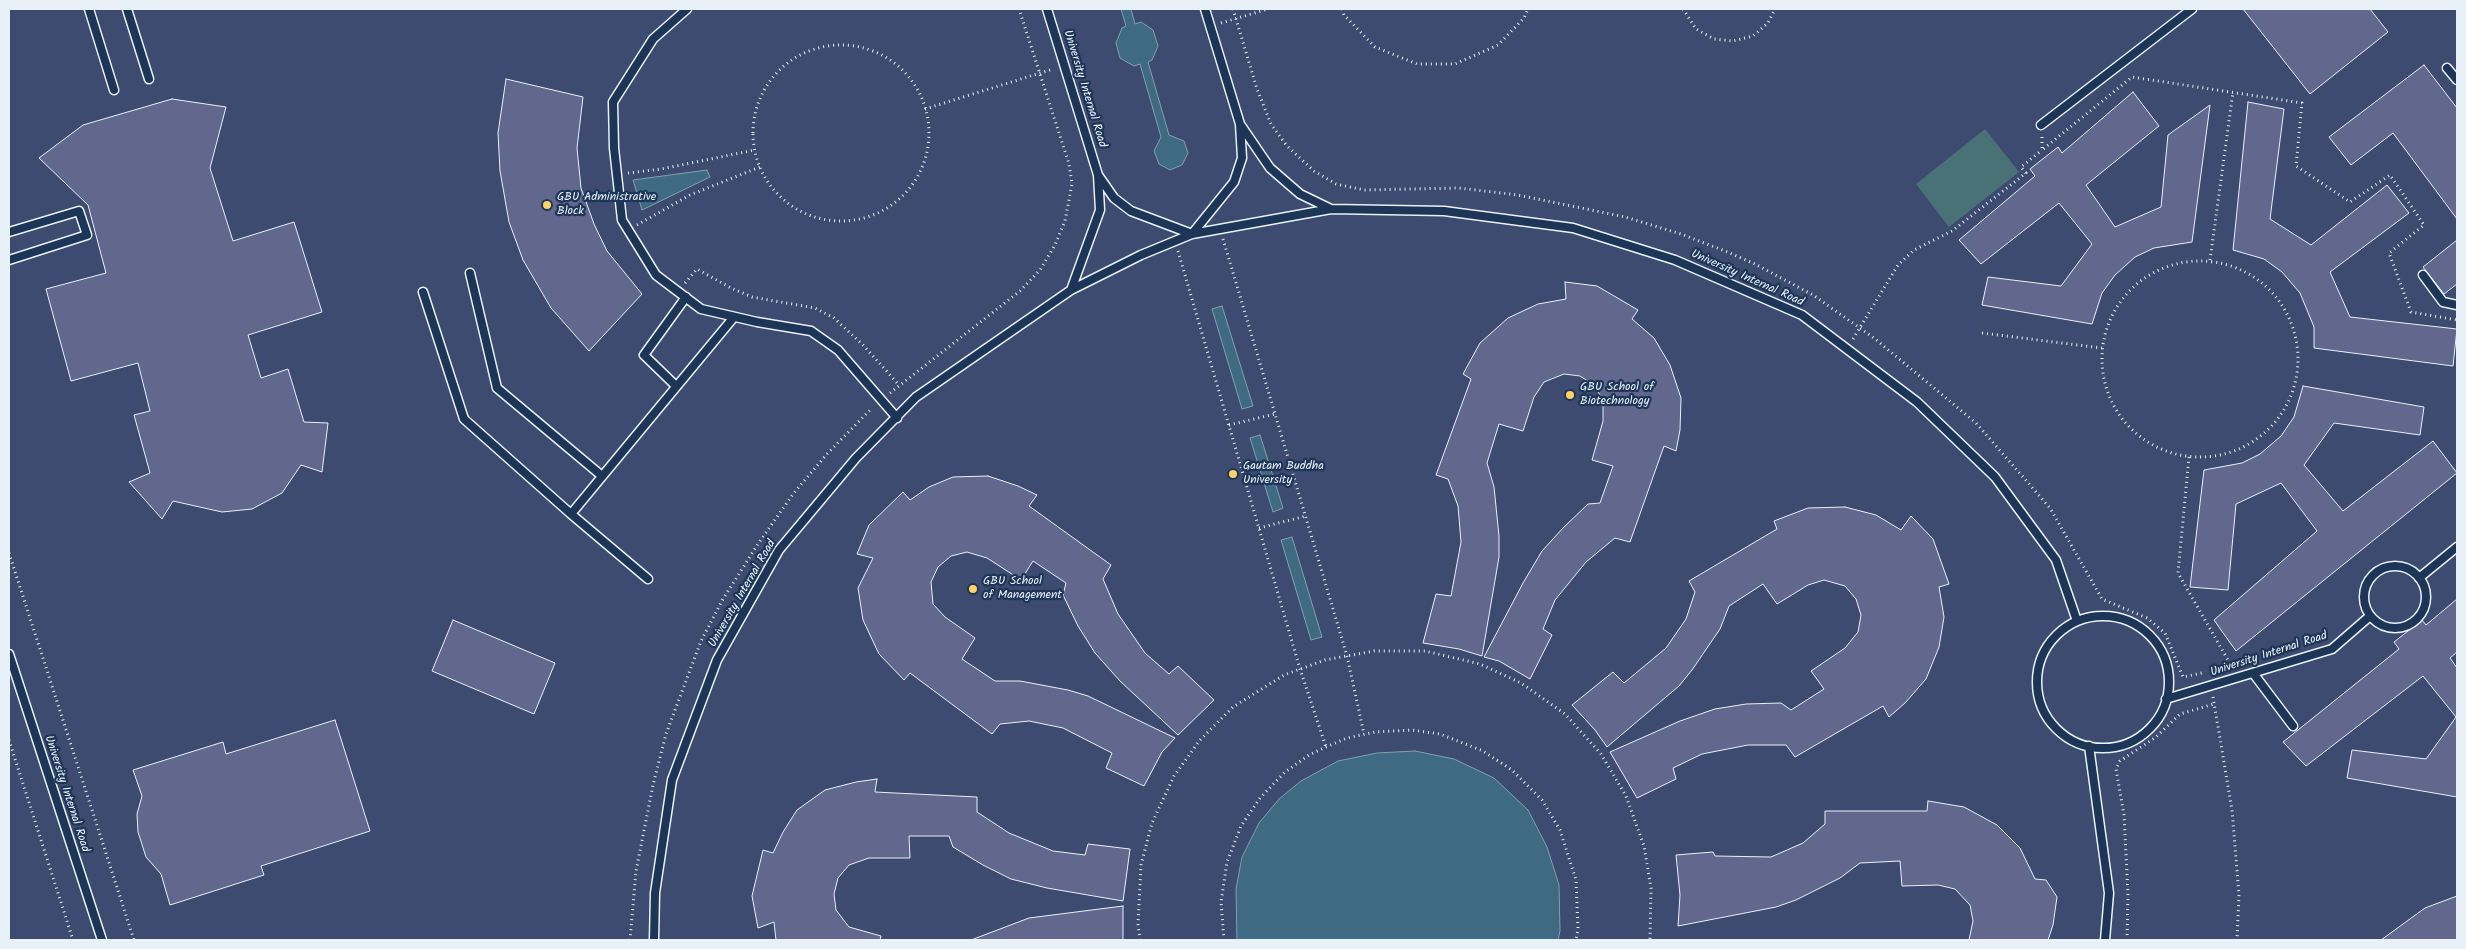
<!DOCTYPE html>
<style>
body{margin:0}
#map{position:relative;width:2466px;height:949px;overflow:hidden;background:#2b3f62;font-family:Kalam,sans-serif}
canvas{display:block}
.frame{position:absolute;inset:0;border:10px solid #e8f1f8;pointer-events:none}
</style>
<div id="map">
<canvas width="2466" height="949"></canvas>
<div class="frame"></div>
</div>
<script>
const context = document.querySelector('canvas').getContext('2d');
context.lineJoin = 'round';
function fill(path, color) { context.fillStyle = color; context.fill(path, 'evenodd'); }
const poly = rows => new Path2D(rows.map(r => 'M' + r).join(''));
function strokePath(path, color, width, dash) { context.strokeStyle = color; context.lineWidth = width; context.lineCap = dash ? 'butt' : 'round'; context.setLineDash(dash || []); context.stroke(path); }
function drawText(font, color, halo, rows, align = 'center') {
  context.font = font + ' Kalam,sans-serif'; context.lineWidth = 4.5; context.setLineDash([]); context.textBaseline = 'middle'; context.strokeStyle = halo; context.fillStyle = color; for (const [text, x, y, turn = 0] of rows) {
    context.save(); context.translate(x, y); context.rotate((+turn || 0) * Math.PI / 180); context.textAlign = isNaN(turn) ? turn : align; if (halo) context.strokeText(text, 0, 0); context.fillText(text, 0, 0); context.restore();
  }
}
fill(poly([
 [9,9,2457,9,2457,940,9,940]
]), '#3c4b6f');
fill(poly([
 [1985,129,2019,172,1949,227,1916,184]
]), '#497276');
const water = poly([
 [1121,9,1131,9,1135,24,1141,22,1153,30,1158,46,1152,60,1148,62,1169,135,1184,141,1188,153,1182,165,1170,170,1159,164,1154,151,1161,137,1140,64,1134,66,1120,58,1116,43,1122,28,1126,26,1121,9],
 [707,170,710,177,642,210,633,180,707,170],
 [1222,306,1253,406,1242,409,1212,309,1222,306],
 [1260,435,1283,508,1273,512,1250,438,1260,435],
 [1292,537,1322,637,1311,640,1281,540,1292,537],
 [1415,751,1454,759,1494,778,1528,810,1547,847,1559,885,1560,931,1558,940,1237,940,1236,889,1242,857,1259,823,1279,799,1301,781,1338,761,1377,753,1415,751]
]);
fill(water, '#3e6a83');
strokePath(water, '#82a0b2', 1);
const building = poly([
 [2243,9,2370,9,2388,32,2310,94,2243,9],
 [2424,65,2457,108,2457,219,2393,133,2351,165,2329,137,2424,65],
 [506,79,583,97,577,148,581,188,594,224,607,251,642,294,589,351,551,308,523,260,509,222,500,171,498,133,506,79],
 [2133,92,2159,126,2086,185,2115,227,2161,207,2168,135,2210,105,2192,242,2154,248,2135,257,2115,275,2102,293,2092,324,1982,305,1988,277,2061,286,2092,244,2059,203,1981,264,1959,240,2035,176,2030,169,2058,147,2062,153,2133,92],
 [172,99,226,107,210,168,233,241,294,222,322,312,248,335,261,378,288,369,304,422,328,423,322,472,301,465,282,493,252,509,222,512,173,501,162,519,129,482,150,473,134,415,150,411,138,363,71,381,46,289,106,273,88,205,39,158,83,125,172,99],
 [2248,102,2284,109,2270,219,2311,245,2387,185,2409,213,2330,272,2350,317,2457,329,2453,366,2314,348,2314,327,2300,293,2282,272,2264,259,2233,250,2248,102],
 [2457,240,2457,284,2444,294,2423,267,2457,240],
 [1565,282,1597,286,1638,310,1632,319,1654,338,1670,365,1681,398,1680,430,1676,451,1664,446,1630,542,1615,538,1586,562,1555,600,1543,629,1552,635,1530,679,1499,661,1484,657,1523,583,1542,551,1563,528,1588,504,1600,503,1613,466,1592,460,1603,421,1603,400,1594,385,1580,376,1564,374,1544,382,1534,397,1523,431,1499,424,1487,463,1494,487,1499,536,1499,557,1482,656,1459,649,1423,643,1436,594,1451,596,1461,542,1458,506,1448,479,1436,475,1471,379,1463,374,1480,343,1508,318,1538,304,1566,299,1565,282],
 [2303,386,2424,407,2420,435,2334,423,2304,465,2343,511,2433,441,2457,473,2236,651,2214,620,2317,531,2281,483,2236,504,2228,590,2190,587,2204,470,2242,463,2260,454,2281,436,2294,417,2303,386],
 [988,476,1018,486,1037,495,1029,506,1111,565,1103,579,1118,614,1145,653,1169,674,1178,666,1214,700,1178,735,1120,681,1095,653,1078,626,1063,595,1066,583,1033,561,1021,580,987,558,967,552,951,556,938,567,931,582,933,604,945,617,975,638,962,659,995,681,1020,681,1068,690,1088,696,1175,738,1162,752,1144,786,1106,768,1112,753,1063,728,1029,721,1000,724,992,734,910,673,904,680,879,654,863,620,858,588,873,558,857,554,869,525,903,492,910,500,929,487,953,477,988,476],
 [1845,507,1876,515,1901,530,1911,516,1933,539,1949,584,1939,587,1944,617,1939,647,1926,679,1905,703,1889,717,1883,706,1795,757,1786,745,1748,745,1702,754,1673,768,1676,779,1637,798,1610,752,1680,721,1715,709,1746,704,1781,703,1791,710,1824,689,1811,671,1845,648,1858,632,1861,615,1856,599,1845,586,1824,580,1808,585,1777,604,1763,584,1729,606,1720,629,1692,670,1679,686,1607,747,1595,730,1572,705,1613,672,1624,683,1666,648,1686,619,1695,592,1689,581,1777,529,1774,521,1808,508,1845,507],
 [2457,599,2457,652,2450,658,2457,668,2457,797,2347,778,2352,750,2426,759,2456,717,2423,676,2306,766,2283,742,2399,649,2394,642,2422,620,2426,625,2457,599],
 [453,620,555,663,534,714,432,671,453,620],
 [335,720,370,831,261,866,264,875,170,905,161,874,146,857,138,832,137,814,142,796,133,770,223,742,226,754,335,720],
 [877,779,875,792,977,797,977,812,1009,833,1053,851,1085,855,1088,844,1130,849,1123,901,1047,888,1011,879,983,865,953,847,949,836,909,836,910,858,869,858,849,865,838,878,834,894,836,910,849,927,881,936,880,940,776,940,774,922,758,928,752,896,763,850,773,853,783,832,797,810,825,790,856,782,877,779],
 [1928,801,1964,807,1997,825,2020,848,2035,879,2046,880,2057,897,2053,925,2048,940,1969,940,1973,921,1970,905,1955,889,1938,885,1902,886,1900,861,1860,863,1840,878,1796,900,1776,907,1678,926,1680,895,1676,855,1713,852,1715,856,1771,857,1803,843,1825,824,1825,811,1927,811,1928,801],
 [2457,896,2457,940,2381,940,2425,908,2457,896],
 [1123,906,1123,940,971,940,1029,918,1123,906]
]);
fill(building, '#62678e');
strokePath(building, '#e8f1f8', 1);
const service = poly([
 [89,9,114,90],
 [127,9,149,79],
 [687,9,653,39,613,102,614,148,622,220,656,275,701,309,757,322,811,331,838,350,897,418],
 [1047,9,1098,175,1114,198,1131,211,1192,234],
 [2447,68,2457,80],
 [1240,124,1270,168,1300,194,1331,209],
 [2041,125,2192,9],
 [9,232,79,211,87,235,9,260],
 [1192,234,1234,182,1242,158,1240,124,1205,9],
 [470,273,497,388,602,476],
 [2423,275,2443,302,2457,305],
 [1071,290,1100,210,1098,175],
 [423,292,464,419,571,514,734,317],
 [676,386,644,355,686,297],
 [571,514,648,579],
 '2364 597a31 31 0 1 1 62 0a31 31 0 1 1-62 0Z',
 [2419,578,2457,547],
 '2037 682a66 66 0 1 1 132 0a66 66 0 1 1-132 0Z',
 [9,654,102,940],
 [2253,673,2293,726],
 [2166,699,2332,649,2370,616],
 [2089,746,2109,893,2105,940],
 [654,940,655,893,672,780,717,660,779,550,856,458,916,397,1071,290,1141,255,1192,234,1331,209,1444,211,1573,228,1675,260,1802,315,1917,402,1995,477,2056,560,2077,621]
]);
strokePath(service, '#e8f1f8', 11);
strokePath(poly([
 [1233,9,1257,89,1271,124,1287,146,1314,171,1336,184,1364,190,1459,188,1518,195,1625,217,1681,234,1725,251,1755,264,1813,295,1874,338,1976,423,2050,508,2102,599,2147,618,2165,633,2183,677,2202,673],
 [1342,9,1344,15,1375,47,1417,64,1455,64,1498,45,1524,18,1528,9],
 [1683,9,1696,29,1714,39,1733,41,1753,36,1768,23,1775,9],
 [1221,23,1268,9],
 '753 133a88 88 0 1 1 176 0a88 88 0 1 1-176 0Z',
 [925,109,1053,69],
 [2042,137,2042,150,2132,77,2302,103,2296,166,2350,202,2390,175,2424,225,2389,253,2411,312,2457,320],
 [628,173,661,169,755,150],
 [637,225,690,195,760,167],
 [1223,239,1347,656,1364,734],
 [1178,251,1300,669,1326,747],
 [2210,260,2233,92],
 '2102 359a98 98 0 1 1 196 0a98 98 0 1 1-196 0Z',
 [685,283,697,269,731,288,752,297,815,308,834,318,863,345,899,385],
 [1982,333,2102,348],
 [1853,339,1898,265,1914,250,1952,231,2026,173,2021,167,2042,150],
 [890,393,1020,291,1040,270,1055,245,1065,221,1072,184,1069,164,1019,9],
 [1229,425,1275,414],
 [2189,457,2178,573,2228,660,2230,667],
 [1259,528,1306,516],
 [9,553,134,940],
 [2213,697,2232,810,2239,895,2237,940],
 [9,740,73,940],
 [630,940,636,871,653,785,666,734,701,641,723,599,758,544,793,494,827,454,872,408],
 [1140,940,1138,924,1141,865,1152,823,1174,776,1200,740,1233,707,1284,675,1325,660,1374,651,1425,651,1480,664,1521,683,1565,714,1601,754,1626,796,1644,846,1651,888,1650,940],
 [1224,940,1221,902,1227,862,1241,826,1260,798,1285,772,1309,755,1326,747,1347,738,1375,732,1412,730,1440,734,1483,751,1512,770,1542,800,1560,830,1576,880,1578,929,1576,940],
 [2127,940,2128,894,2124,815,2116,769,2120,761,2156,737,2180,714,2214,704]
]), '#e8f1f8', 3, [1, 4]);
strokePath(service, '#1d3557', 8);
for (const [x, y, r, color] of [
 [547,205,5,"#ffd166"],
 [1570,395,5,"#ffd166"],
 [1233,474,5,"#ffd166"],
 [973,589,5,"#ffd166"]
]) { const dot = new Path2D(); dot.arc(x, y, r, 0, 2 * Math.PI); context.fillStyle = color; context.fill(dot); strokePath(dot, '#1d3557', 2); }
drawText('12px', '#e8f1f8', '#1d3557', [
 ["University Internal Road",1084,89,73],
 ["University Internal Road",1747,279,24],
 ["University Internal Road",743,594,-60],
 ["University Internal Road",2269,655,-18],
 ["University Internal Road",66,794,72]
]);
drawText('12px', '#e8f1f8', '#1d3557', [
 ["GBU Administrative",557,198],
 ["Block",557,212],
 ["GBU School of",1580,388],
 ["Biotechnology",1580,402],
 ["Gautam Buddha",1243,467],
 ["University",1243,481],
 ["GBU School",983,582],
 ["of Management",983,596]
], 'left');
</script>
